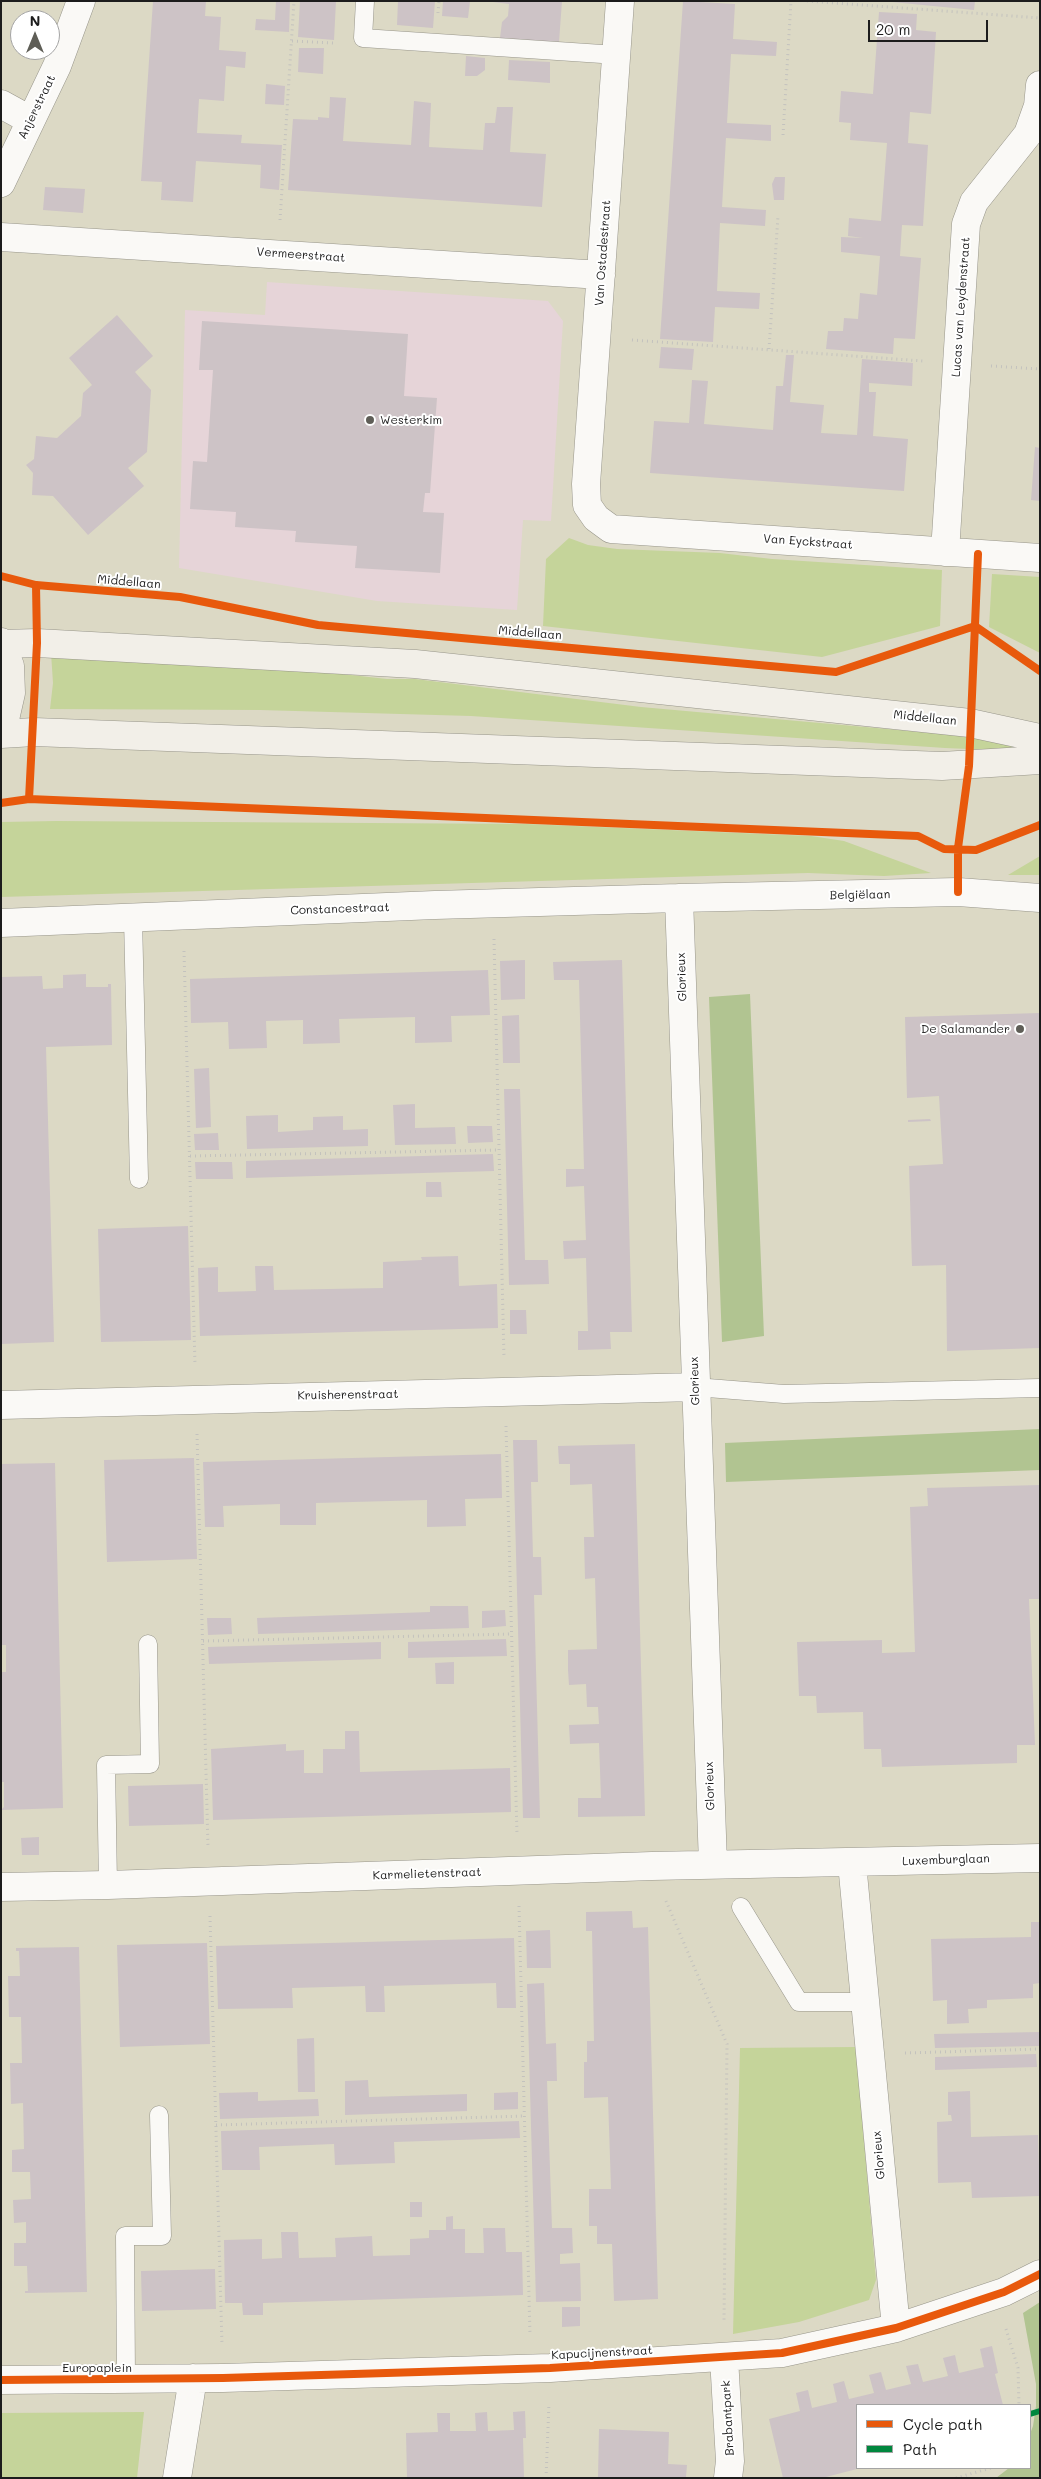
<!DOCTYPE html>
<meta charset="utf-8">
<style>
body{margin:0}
#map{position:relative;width:1041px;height:2479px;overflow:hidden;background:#dcd9c5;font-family:Mali,sans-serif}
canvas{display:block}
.frame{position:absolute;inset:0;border:2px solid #1c1c1c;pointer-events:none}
.legend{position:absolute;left:856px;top:2404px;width:175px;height:65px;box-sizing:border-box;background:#fff;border:1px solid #a4a4a4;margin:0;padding:6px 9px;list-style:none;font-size:15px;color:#1c1c1c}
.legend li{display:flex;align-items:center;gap:10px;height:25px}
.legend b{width:25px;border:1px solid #a4a4a4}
.north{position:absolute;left:10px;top:10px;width:50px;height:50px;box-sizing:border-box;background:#fff;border:1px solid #a4a4a4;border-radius:50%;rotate:0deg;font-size:14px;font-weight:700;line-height:20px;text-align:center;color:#1c1c1c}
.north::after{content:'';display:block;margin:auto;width:18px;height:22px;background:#5f5e57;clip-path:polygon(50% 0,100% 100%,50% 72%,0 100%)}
.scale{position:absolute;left:868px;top:20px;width:120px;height:22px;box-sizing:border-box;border:2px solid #1c1c1c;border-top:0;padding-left:6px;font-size:15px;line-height:18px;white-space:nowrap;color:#1c1c1c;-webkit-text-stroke:4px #fff;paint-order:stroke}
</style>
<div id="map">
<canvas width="1041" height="2479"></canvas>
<div class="frame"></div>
<ul class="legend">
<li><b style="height:6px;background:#e8590c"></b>Cycle path</li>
<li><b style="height:6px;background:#00873e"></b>Path</li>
</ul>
<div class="north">N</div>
<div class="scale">20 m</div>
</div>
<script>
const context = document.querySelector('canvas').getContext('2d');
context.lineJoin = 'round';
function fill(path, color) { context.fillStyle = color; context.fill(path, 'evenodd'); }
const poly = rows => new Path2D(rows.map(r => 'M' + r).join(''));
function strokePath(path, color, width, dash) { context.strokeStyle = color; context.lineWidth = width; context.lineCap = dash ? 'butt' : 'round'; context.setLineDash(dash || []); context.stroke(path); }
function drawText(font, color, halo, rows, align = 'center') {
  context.font = font + ' Mali,sans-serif'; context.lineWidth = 4; context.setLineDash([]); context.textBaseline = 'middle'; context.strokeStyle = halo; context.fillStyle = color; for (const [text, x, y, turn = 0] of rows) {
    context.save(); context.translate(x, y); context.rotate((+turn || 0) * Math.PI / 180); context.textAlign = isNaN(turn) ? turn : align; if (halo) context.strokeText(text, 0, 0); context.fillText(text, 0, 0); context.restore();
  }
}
fill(poly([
 [267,282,548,301,563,321,551,521,523,520,517,610,377,601,179,568,185,310,265,315]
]), '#e6d4d8');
fill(poly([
 [569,538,588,545,617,549,720,553,772,559,942,570,940,626,822,657,543,626,546,559],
 [992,574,1040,577,1040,653,989,627],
 [51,653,296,669,387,679,415,679,641,707,988,738,1023,746,1014,751,945,748,471,716,260,710,50,709,53,683],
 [56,821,527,824,811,836,844,841,931,873,884,876,808,873,1,897,1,822],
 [1040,856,1040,875,1008,875],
 [856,2047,876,2280,869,2300,799,2322,733,2334,740,2048],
 [144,2412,137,2478,1,2478,1,2413]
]), '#c5d49a');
fill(poly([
 [750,994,764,1336,722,1342,709,997],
 [1040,1429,1040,1470,726,1482,725,1443],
 [1040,2302,1040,2478,996,2478,1009,2468,1030,2468,1030,2434,1033,2426,1036,2406,1036,2384,1023,2313]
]), '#b1c491');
fill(poly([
 [153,1,206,1,205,16,221,17,219,50,246,52,245,68,226,66,224,101,199,99,197,133,242,135,241,143,282,145,279,190,260,188,261,165,196,161,193,202,161,200,162,182,141,181],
 [276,1,290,1,289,32,255,30,256,19,275,20],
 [300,1,336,1,334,40,298,37],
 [398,1,435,1,433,28,397,25],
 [443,1,470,1,468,18,442,16],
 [485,1,562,1,559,42,500,38,502,22,508,16,509,4],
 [683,1,735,4,733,39,777,42,776,56,731,54,727,123,771,125,771,141,726,138,722,207,766,210,765,226,720,223,717,291,760,293,759,309,715,307,713,342,660,339],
 [882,1,975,1,974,10],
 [879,12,917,14,916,30,936,32,931,114,910,112,908,143,928,145,923,226,902,225,900,256,921,258,915,339,894,338,893,354,826,349,828,331,843,331,844,318,858,319,860,293,877,295,880,256,841,252,841,237,863,238,848,236,849,218,881,221,887,143,850,140,851,123,839,122,841,91,873,94],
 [299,48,324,48,323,74,298,72],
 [466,56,485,58,485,70,477,76,465,76],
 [509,60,550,62,550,83,508,80],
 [266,84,285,86,284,105,265,104],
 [330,97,346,98,343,141,411,145,414,101,431,103,429,147,483,150,485,123,495,123,497,107,513,107,510,152,546,154,542,207,288,190,293,119,318,120,318,117,329,118],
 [775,177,785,177,784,200,774,200,772,184],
 [45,187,85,189,83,213,43,210],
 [117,315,153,356,135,372,151,390,147,452,128,468,144,486,88,535,53,496,32,495,33,473,26,465,34,459,36,436,57,438,81,416,83,393,92,385,69,358],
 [202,321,408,334,404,396,437,398,430,493,425,493,423,512,444,513,440,573,355,568,357,546,295,542,296,531,235,527,236,512,190,509,193,461,207,462,213,370,199,370],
 [661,347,694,349,692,370,659,368],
 [786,355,794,355,790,402,824,405,821,433,857,435,862,359,913,363,912,386,869,383,869,392,876,392,873,436,908,439,904,491,650,473,654,421,689,423,692,380,708,381,704,424,773,430,776,386,783,386],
 [1035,447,1040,448,1040,501,1031,500],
 [525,960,525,999,501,1000,500,961],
 [622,960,632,1332,610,1332,611,1349,578,1350,578,1331,588,1331,586,1258,564,1259,563,1241,586,1240,584,1186,566,1187,566,1169,584,1169,579,980,554,980,553,962],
 [488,970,490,1015,451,1016,452,1042,415,1043,415,1017,339,1019,340,1043,303,1044,303,1020,266,1021,267,1048,229,1049,228,1022,191,1023,190,979],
 [86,974,86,987,108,987,108,984,111,984,112,1045,46,1047,54,1342,1,1344,1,977,42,976,43,989,63,988,63,975],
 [1040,1013,1040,1348,947,1351,946,1265,912,1266,909,1166,943,1164,939,1096,907,1098,905,1017],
 [519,1015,520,1063,503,1063,502,1016],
 [209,1068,211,1127,196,1128,194,1069],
 [504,1089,520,1089,525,1260,548,1260,549,1284,509,1285],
 [415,1104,415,1128,455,1127,456,1144,395,1145,393,1105],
 [278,1115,278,1132,313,1130,313,1117,343,1116,343,1130,368,1129,368,1146,247,1149,246,1116],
 [930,1119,931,1121,908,1122,908,1120],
 [467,1126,492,1126,493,1142,468,1143],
 [218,1133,219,1150,195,1150,194,1134],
 [493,1154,494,1171,246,1178,246,1161],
 [195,1162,232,1162,233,1179,196,1179],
 [426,1182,441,1182,442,1197,426,1197],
 [188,1226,191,1340,101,1342,98,1229],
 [458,1256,459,1286,497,1284,498,1328,200,1336,198,1268,218,1267,218,1292,256,1291,255,1266,273,1266,274,1290,383,1288,383,1262,422,1260,421,1257],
 [510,1310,526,1310,527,1334,510,1334],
 [513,1440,537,1440,538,1482,531,1482,533,1557,541,1557,542,1595,534,1595,540,1818,523,1818],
 [635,1444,645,1816,578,1817,578,1798,601,1798,599,1743,570,1744,569,1725,599,1724,598,1707,587,1707,586,1684,569,1685,568,1670,568,1650,597,1649,595,1578,585,1579,584,1537,594,1537,592,1484,570,1485,570,1464,559,1464,558,1446],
 [501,1454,502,1498,465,1499,466,1526,427,1527,427,1500,316,1503,316,1525,280,1525,280,1504,223,1506,224,1527,205,1527,203,1462],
 [194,1458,197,1559,107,1562,104,1460],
 [55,1463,63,1808,1,1810,4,1807,4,1782,1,1782,1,1672,6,1672,6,1645,1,1645,1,1464],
 [1040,1485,1040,1599,1029,1599,1035,1745,1017,1745,1017,1763,882,1767,881,1749,864,1749,863,1712,817,1713,816,1696,799,1696,797,1642,882,1640,882,1653,915,1652,910,1507,928,1506,927,1488],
 [430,1606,468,1606,469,1628,258,1634,257,1618,430,1612],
 [505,1610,506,1626,482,1628,482,1611],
 [207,1618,231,1618,232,1634,208,1635],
 [506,1639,507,1656,408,1658,408,1642],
 [381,1642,381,1659,209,1664,208,1647],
 [454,1662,454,1684,436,1684,435,1663],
 [345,1731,359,1731,360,1772,510,1768,511,1812,213,1820,211,1749,286,1744,286,1751,304,1750,304,1773,323,1773,323,1749,345,1749],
 [203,1784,204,1824,129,1826,128,1786],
 [39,1837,39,1855,22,1855,21,1838],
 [632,1911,633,1928,648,1927,658,2299,614,2301,612,2244,597,2244,597,2226,589,2226,589,2189,611,2189,608,2097,584,2098,584,2062,587,2062,587,2041,594,2041,592,1931,586,1931,586,1912],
 [1031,1922,1040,1922,1040,1983,1033,1984,1033,1998,987,2000,987,2008,968,2009,969,2023,947,2024,947,2000,933,2001,931,1939,1031,1937],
 [550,1930,551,1968,527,1968,526,1931],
 [514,1938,516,2008,497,2008,496,1983,384,1986,385,2012,366,2012,365,1986,292,1988,293,2008,218,2009,216,1946],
 [207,1943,210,2044,120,2047,117,1945],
 [79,1947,87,2292,25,2293,25,2291,28,2291,27,2266,14,2266,14,2243,26,2243,26,2222,14,2223,13,2200,31,2199,30,2172,12,2172,12,2150,24,2149,23,2103,11,2104,10,2063,22,2063,21,2017,9,2017,8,1976,20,1976,19,1951,16,1951,16,1948],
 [544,1983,546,2044,556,2043,557,2081,547,2081,552,2228,572,2228,573,2253,560,2254,560,2264,580,2263,581,2301,536,2302,527,1984],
 [1040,2032,1040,2046,935,2048,934,2034],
 [314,2038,315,2092,298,2092,297,2039],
 [1036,2054,1037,2067,935,2070,935,2057],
 [368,2080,369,2097,467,2094,467,2111,345,2115,345,2081],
 [970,2091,971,2137,1038,2135,1040,2196,972,2198,971,2182,938,2183,937,2122,952,2121,951,2115,948,2115,948,2092],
 [258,2092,258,2101,318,2099,319,2116,220,2119,219,2093],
 [518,2092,518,2109,494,2110,494,2093],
 [519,2121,520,2138,394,2142,395,2163,335,2165,334,2144,259,2147,260,2170,222,2170,221,2131],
 [410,2202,422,2202,422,2217,410,2217],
 [453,2216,453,2229,465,2229,465,2253,484,2253,483,2228,505,2228,506,2252,522,2252,523,2295,263,2303,263,2315,243,2315,242,2303,225,2303,224,2240,262,2239,262,2259,282,2258,281,2232,298,2232,299,2258,336,2257,335,2238,372,2236,373,2256,410,2255,410,2239,429,2238,429,2230,446,2230,446,2217],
 [215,2269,216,2309,142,2311,141,2271],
 [562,2307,580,2307,580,2326,562,2327],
 [992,2346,998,2373,995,2374,1003,2405,857,2405,857,2469,822,2478,783,2478,769,2419,800,2411,796,2393,808,2390,812,2408,837,2402,833,2384,844,2381,849,2399,874,2393,869,2375,881,2372,886,2390,911,2384,906,2366,918,2364,923,2382,948,2376,943,2358,955,2355,959,2373,984,2367,980,2349],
 [525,2411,526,2438,523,2438,524,2478,407,2478,406,2433,438,2432,437,2413,450,2413,450,2431,476,2431,475,2413,487,2412,488,2431,514,2430,513,2412],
 [599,2429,669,2432,668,2464,687,2465,686,2477,598,2478]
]), '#cdc3c6');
const lane = poly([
 [365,1,363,38,617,55],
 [133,918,139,1179],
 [695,1387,784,1394,1040,1388],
 [108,1885,106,1765,150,1764,148,1644],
 [741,1907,799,2002,865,2002],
 [126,2379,125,2236,162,2236,159,2115]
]);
const street = poly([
 [620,1,586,484,587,505,596,518,611,529,1040,558],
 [1,104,30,120],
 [1,183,57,66,81,1],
 [1,237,601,275],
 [945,552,966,224,974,202,1028,134,1038,106,1040,85],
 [679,898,713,1864],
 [1,923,435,905,679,898,958,892,1040,898],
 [1,1405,695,1387],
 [852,1863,896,2328],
 [1,1887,108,1885,652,1866,1040,1858],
 [724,2358,730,2461,728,2478],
 [1,2380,223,2378,550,2368,782,2353,896,2328,1004,2292,1040,2274],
 [177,2478,193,2378]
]);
const secondary = poly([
 [1,642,10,666,11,693,6,715,1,726],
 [2,644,37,643,415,664,970,723,1040,738],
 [1,734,34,732,942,766,1040,760]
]);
strokePath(lane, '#97958a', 19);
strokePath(street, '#97958a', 29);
strokePath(secondary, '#97958a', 29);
strokePath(poly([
 [807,1,1040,18],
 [438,13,439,1],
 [292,41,333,43],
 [783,135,791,1],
 [280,220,294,1],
 [632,340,923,361],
 [769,349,778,216],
 [991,366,1040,369],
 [494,939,504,1358],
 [184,951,195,1365],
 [190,1156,499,1150],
 [506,1426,517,1835],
 [197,1434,208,1847],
 [203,1641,512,1634],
 [666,1901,727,2044,724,2322],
 [519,1906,530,2335],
 [210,1916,222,2345],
 [905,2053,1040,2049],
 [216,2125,525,2116],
 [1006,2329,1018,2368,1019,2405],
 [546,2478,549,2403],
 [956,2478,991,2468]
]), '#c3c2be', 3, [1, 4]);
strokePath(lane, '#faf9f6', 18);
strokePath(street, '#faf9f6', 28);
strokePath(secondary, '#f2efe8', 28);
strokePath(poly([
 [1030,2414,1040,2411]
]), '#00873e', 6, [12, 6]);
strokePath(poly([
 [1,576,36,585,180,597,318,625,836,672,975,626,1040,671],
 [29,799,918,836,944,849,976,850,1040,825],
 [1,803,29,799,37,643,36,585],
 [958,892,958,848,969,766,978,554],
 [1,2380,223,2378,550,2368,782,2353,896,2328,1004,2292,1040,2274]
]), '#e8590c', 8);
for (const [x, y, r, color] of [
 [370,420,5,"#5f5e57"],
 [1020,1029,5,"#5f5e57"]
]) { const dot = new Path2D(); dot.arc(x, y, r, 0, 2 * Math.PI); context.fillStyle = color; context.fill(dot); strokePath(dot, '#fff', 2); }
drawText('12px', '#1c1c1c', '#fff', [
 ["Anjerstraat",37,107,-64],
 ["Van Ostadestraat",603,253,-86],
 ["Vermeerstraat",301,255,4],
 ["Lucas van Leydenstraat",961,307,-86],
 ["Van Eyckstraat",808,542,4],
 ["Middellaan",129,582,5],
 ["Middellaan",530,633,5],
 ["Middellaan",925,718,6],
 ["Belgiëlaan",860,895,-1],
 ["Constancestraat",340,909,-2],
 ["Glorieux",682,977,-92],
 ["Glorieux",695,1381,-92],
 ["Kruisherenstraat",348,1395,-1],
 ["Glorieux",710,1786,-92],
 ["Luxemburglaan",946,1860,-2],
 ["Karmelietenstraat",427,1874,-2],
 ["Glorieux",879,2155,-95],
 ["Kapucijnenstraat",602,2353,-3],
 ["Europaplein",97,2368],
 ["Brabantpark",728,2418,-93]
]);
drawText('12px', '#1c1c1c', '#fff', [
 ["Westerkim",380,420],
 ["De Salamander",1010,1029,"right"]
], 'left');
</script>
